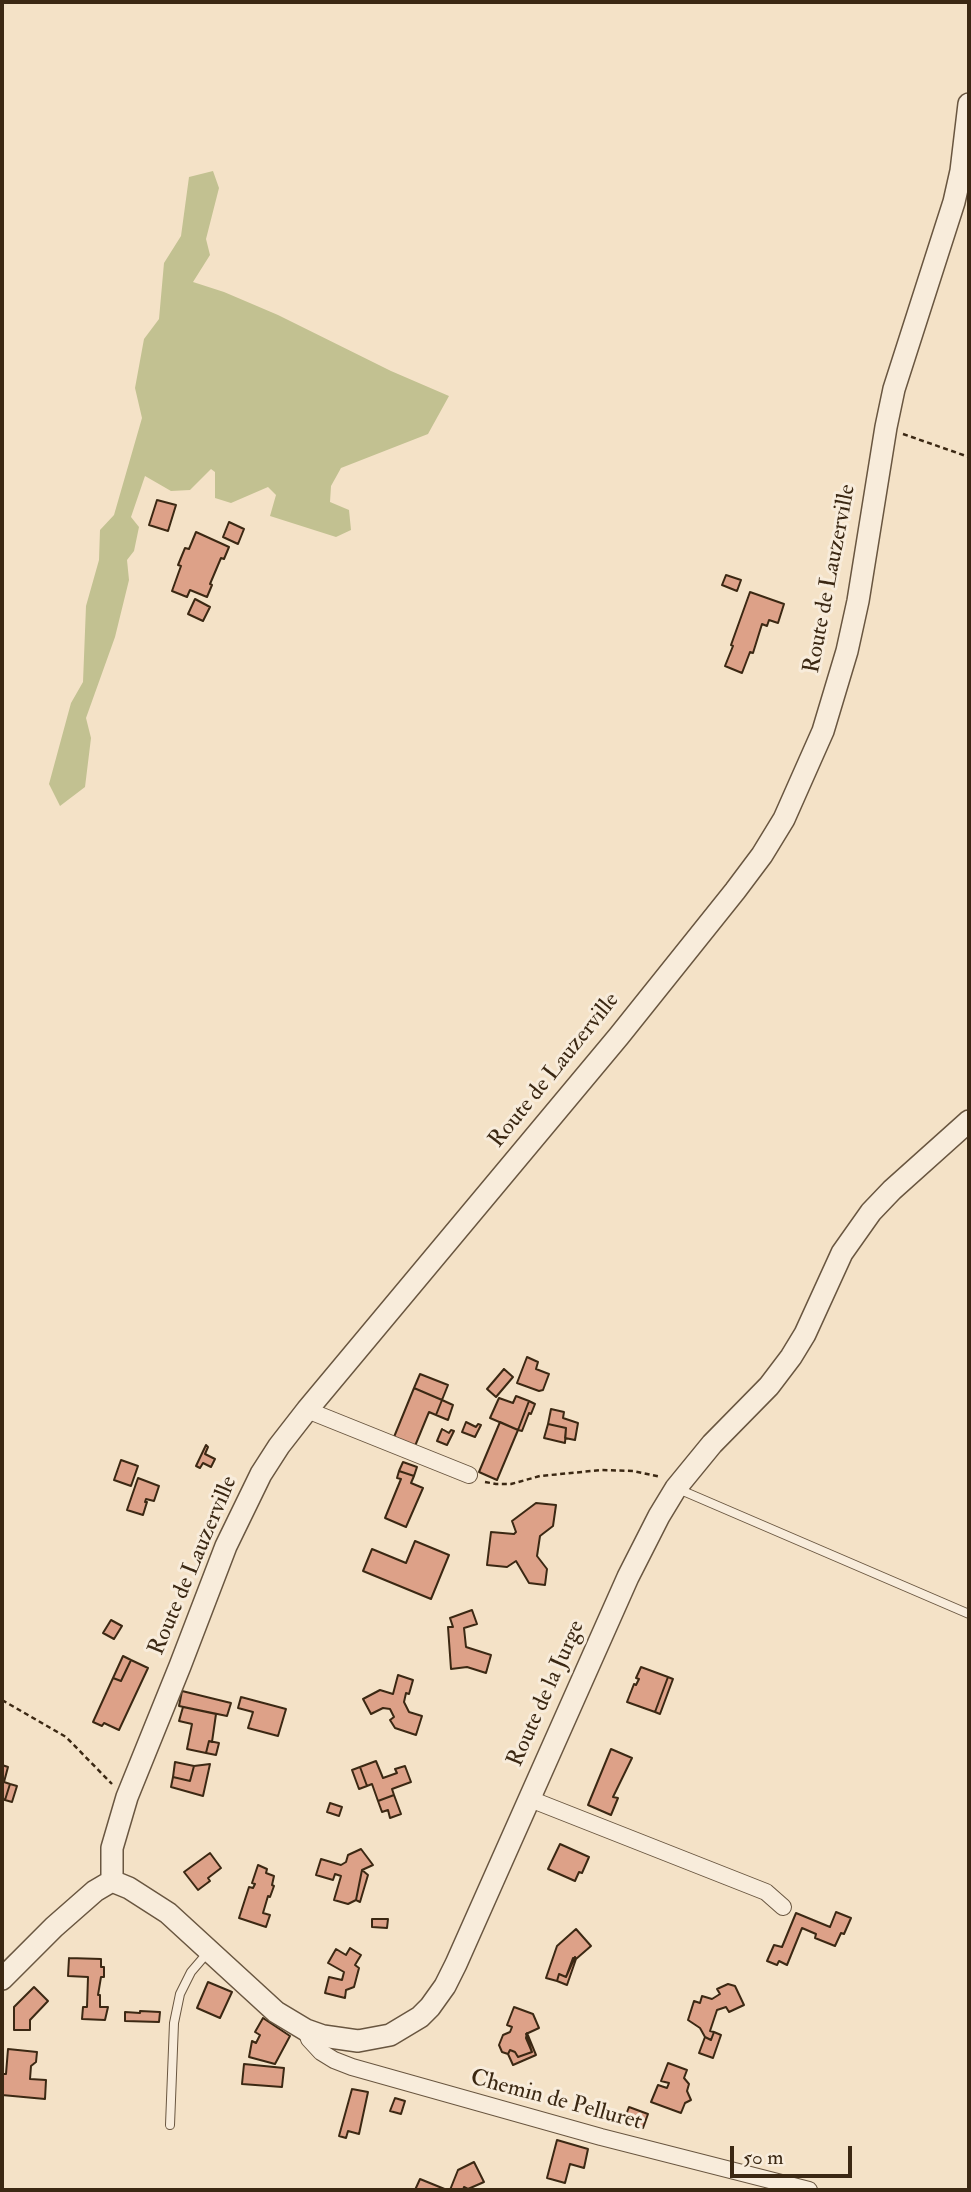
<!DOCTYPE html>
<style>
body{margin:0}
#map{position:relative;width:971px;height:2192px;overflow:hidden;background:#f4e2c7;font-family:"IM FELL Double Pica",serif}
canvas{display:block}
.frame{position:absolute;inset:0;border:4px solid #3b2813;pointer-events:none}
.scale{position:absolute;left:730px;top:2146px;width:122px;height:32px;box-sizing:border-box;border:4px solid #3b2813;border-top:0;padding-left:9px;font-size:21px;line-height:24px;white-space:nowrap;color:#3b2813;-webkit-text-stroke:5px #f8ecdb;paint-order:stroke}
</style>
<div id="map">
<canvas width="971" height="2192"></canvas>
<div class="frame"></div>
<div class="scale">50 m</div>
</div>
<script>
const context = document.querySelector('canvas').getContext('2d');
context.lineJoin = 'round';
function fill(path, color) { context.fillStyle = color; context.fill(path, 'evenodd'); }
const poly = rows => new Path2D(rows.map(r => 'M' + r).join(''));
function strokePath(path, color, width, dash) { context.strokeStyle = color; context.lineWidth = width; context.lineCap = dash ? 'butt' : 'round'; context.setLineDash(dash || []); context.stroke(path); }
function drawText(font, color, halo, rows, align = 'center') {
  context.font = font + ' "IM FELL Double Pica",serif'; context.lineWidth = 6; context.setLineDash([]); context.textBaseline = 'middle'; context.strokeStyle = halo; context.fillStyle = color; for (const [text, x, y, turn = 0] of rows) {
    context.save(); context.translate(x, y); context.rotate((+turn || 0) * Math.PI / 180); context.textAlign = isNaN(turn) ? turn : align; if (halo) context.strokeText(text, 0, 0); context.fillText(text, 0, 0); context.restore();
  }
}
fill(poly([
 [213,171,219,188,206,239,210,255,193,282,224,292,278,315,391,371,449,396,428,434,341,468,331,486,330,502,349,510,351,530,336,537,270,516,276,495,268,487,231,503,215,498,215,472,211,469,190,490,171,491,145,476,131,517,139,527,134,551,127,560,129,580,115,637,86,718,91,738,85,787,60,806,49,784,71,703,83,682,86,606,99,560,100,530,114,515,142,418,135,388,144,339,159,319,164,263,181,236,189,177]
]), '#c2c191');
const building = poly([
 [157,500,176,505,168,531,149,525,157,500],
 [229,522,244,529,238,544,223,537,229,522],
 [196,532,229,547,224,559,221,558,210,584,212,585,207,597,190,590,187,597,172,591,181,566,178,565,185,548,189,549,196,532],
 [726,575,741,580,737,591,722,585,726,575],
 [750,592,784,604,778,623,769,620,767,626,762,624,753,653,750,652,742,673,725,666,733,646,731,645,750,592],
 [195,599,210,607,203,621,188,614,195,599],
 [527,1357,538,1362,536,1369,549,1374,543,1390,539,1391,517,1383,527,1357],
 [504,1369,513,1377,496,1397,487,1389,504,1369],
 [420,1374,448,1385,442,1400,414,1388,420,1374],
 [414,1388,442,1400,436,1415,429,1412,415,1446,394,1437,414,1388],
 [516,1396,529,1401,518,1430,490,1418,499,1398,513,1403,516,1396],
 [442,1400,453,1405,448,1420,436,1415,442,1400],
 [529,1401,535,1404,531,1414,529,1413,522,1431,518,1430,529,1401],
 [551,1409,564,1412,563,1418,578,1423,575,1440,565,1438,566,1428,548,1424,551,1409],
 [466,1422,476,1427,478,1424,481,1425,475,1437,462,1432,466,1422],
 [500,1422,518,1430,497,1480,479,1472,500,1422],
 [548,1424,566,1428,565,1443,544,1438,548,1424],
 [442,1429,449,1433,451,1430,454,1431,447,1445,437,1441,442,1429],
 [206,1445,208,1447,205,1454,215,1459,211,1467,203,1463,200,1468,196,1466,206,1445],
 [121,1460,138,1466,131,1486,114,1480,121,1460],
 [403,1462,417,1467,414,1476,399,1471,403,1462],
 [399,1471,414,1476,411,1483,423,1488,406,1527,385,1518,401,1479,397,1478,399,1471],
 [138,1478,159,1486,154,1501,146,1499,145,1502,147,1502,143,1515,127,1510,138,1478],
 [536,1503,556,1505,553,1526,540,1536,537,1556,547,1569,545,1585,529,1583,516,1561,507,1567,487,1565,491,1532,514,1534,516,1532,512,1521,536,1503],
 [415,1541,449,1555,431,1599,363,1571,372,1549,406,1563,415,1541],
 [472,1610,477,1624,464,1628,466,1647,491,1655,486,1673,467,1667,451,1669,448,1627,453,1627,450,1618,472,1610],
 [111,1620,122,1626,114,1639,103,1633,111,1620],
 [123,1656,131,1660,121,1681,113,1678,123,1656],
 [131,1660,148,1668,119,1730,104,1723,102,1726,93,1722,113,1678,121,1681,131,1660],
 [641,1667,668,1677,655,1712,627,1702,634,1684,636,1685,639,1679,636,1678,641,1667],
 [398,1675,413,1680,409,1694,406,1693,404,1702,409,1712,422,1716,416,1735,395,1728,390,1720,394,1717,390,1709,383,1708,371,1714,363,1699,380,1690,393,1694,398,1675],
 [668,1677,673,1679,660,1714,655,1712,668,1677],
 [182,1691,231,1703,227,1716,179,1706,182,1691],
 [241,1697,286,1709,278,1736,248,1728,253,1712,238,1708,241,1697],
 [183,1707,216,1714,212,1742,209,1741,206,1753,187,1749,192,1724,179,1721,183,1707],
 [209,1741,219,1743,216,1755,206,1753,209,1741],
 [611,1749,632,1758,613,1797,618,1798,611,1815,588,1805,611,1749],
 [376,1761,383,1778,397,1773,395,1769,405,1766,411,1782,392,1789,394,1795,378,1801,372,1784,367,1786,360,1767,376,1761],
 [175,1762,194,1766,190,1781,173,1777,175,1762],
 [210,1764,203,1796,171,1787,173,1777,190,1781,194,1766,210,1764],
 [2,1765,8,1767,4,1782,10,1784,5,1800,2,1799,2,1765],
 [360,1767,367,1786,359,1789,352,1770,360,1767],
 [10,1784,17,1786,12,1802,5,1800,10,1784],
 [394,1795,401,1814,390,1818,388,1810,382,1812,378,1801,394,1795],
 [330,1803,342,1807,339,1816,327,1812,330,1803],
 [560,1844,589,1857,582,1873,579,1872,575,1881,548,1869,560,1844],
 [361,1849,373,1865,362,1870,356,1900,348,1904,334,1900,341,1876,335,1874,333,1880,316,1875,321,1859,341,1865,346,1862,348,1855,361,1849],
 [210,1853,221,1868,208,1878,210,1881,198,1890,184,1872,210,1853],
 [258,1865,267,1869,266,1873,274,1876,272,1885,274,1886,270,1897,268,1896,263,1913,270,1915,266,1927,239,1918,249,1887,253,1888,255,1884,252,1883,258,1865],
 [362,1870,368,1875,360,1902,356,1900,362,1870],
 [836,1912,851,1918,844,1934,841,1933,835,1946,815,1938,816,1934,802,1928,787,1965,779,1961,777,1965,767,1961,774,1945,782,1947,796,1913,830,1927,836,1912],
 [372,1919,388,1919,387,1928,372,1927,372,1919],
 [576,1929,591,1946,576,1959,573,1958,566,1977,559,1974,557,1981,546,1978,557,1946,576,1929],
 [350,1948,361,1955,355,1965,359,1968,354,1987,346,1990,345,1998,325,1993,329,1977,342,1980,344,1972,328,1963,336,1949,346,1955,350,1948],
 [575,1957,576,1959,567,1985,557,1981,559,1974,566,1977,575,1957],
 [69,1958,101,1959,101,1967,104,1967,104,1977,101,1977,98,1995,100,1995,100,2007,108,2007,105,2020,82,2019,83,2007,87,2007,88,1977,68,1976,69,1958],
 [208,1982,232,1992,220,2018,197,2008,208,1982],
 [728,1984,735,1986,744,2005,729,2012,726,2007,717,2010,710,2031,714,2032,711,2040,705,2037,700,2028,688,2020,694,2001,700,2003,702,1996,712,1999,720,1994,717,1989,728,1984],
 [34,1987,48,2001,30,2020,30,2030,14,2030,14,2007,34,1987],
 [514,2007,533,2014,539,2028,526,2034,532,2052,518,2057,515,2052,510,2050,508,2054,502,2052,499,2045,503,2035,510,2032,512,2027,507,2025,514,2007],
 [140,2011,160,2012,159,2022,125,2021,125,2012,140,2013,140,2011],
 [263,2018,290,2036,275,2064,249,2057,252,2041,256,2043,260,2035,255,2032,263,2018],
 [714,2032,721,2035,713,2058,699,2053,705,2037,711,2040,714,2032],
 [527,2033,536,2055,513,2065,508,2054,510,2050,515,2052,518,2057,532,2052,526,2038,527,2033],
 [8,2049,37,2052,36,2062,31,2066,30,2079,46,2080,45,2099,2,2095,3,2074,6,2074,8,2049],
 [668,2063,687,2070,684,2078,689,2084,687,2091,691,2100,685,2103,681,2113,651,2102,658,2085,667,2088,669,2083,661,2081,668,2063],
 [244,2064,284,2068,282,2087,242,2084,244,2064],
 [352,2089,368,2092,359,2134,348,2131,346,2138,339,2136,352,2089],
 [395,2098,405,2101,401,2114,390,2111,395,2098],
 [629,2107,648,2114,643,2128,624,2120,629,2107],
 [557,2140,588,2149,584,2168,570,2164,565,2183,547,2178,557,2140],
 [474,2162,484,2182,468,2189,464,2187,463,2190,450,2190,458,2170,474,2162],
 [420,2179,447,2190,415,2190,420,2179]
]);
fill(building, '#dda188');
strokePath(building, '#3b2813', 2);
const service = poly([
 [676,1488,969,1614],
 [170,2125,174,2023,180,1994,191,1972,209,1951]
]);
const minor = poly([
 [307,1410,469,1475],
 [530,1799,766,1892,783,1907],
 [306,2030,309,2039,321,2052,334,2060,352,2067,601,2137,809,2190]
]);
const tertiary = poly([
 [112,1881,129,1888,168,1913,276,2012,306,2030,323,2036,358,2041,390,2035,420,2017,430,2007,445,1986,456,1964,628,1577,659,1516,676,1488,712,1444,769,1386,791,1357,805,1334,842,1253,871,1212,892,1190,969,1121],
 [2,1979,54,1927,95,1891,112,1881,112,1848,127,1797,180,1666,226,1546,261,1474,279,1446,307,1410,619,1036,735,891,762,855,784,819,823,731,847,651,858,601,886,427,894,389,954,202,961,171,969,104]
]);
strokePath(service, '#695640', 10);
strokePath(minor, '#695640', 18);
strokePath(tertiary, '#695640', 24);
strokePath(poly([
 [903,434,969,457],
 [485,1482,496,1484,511,1484,540,1476,602,1470,633,1471,661,1477],
 [2,1700,66,1737,112,1784]
]), '#3b2813', 2.5, [5, 3.5]);
strokePath(service, '#f8ecdb', 8);
strokePath(minor, '#f8ecdb', 16);
strokePath(tertiary, '#f8ecdb', 21);
drawText('23px', '#3b2813', '#f8ecdb', [
 ["Route de Lauzerville",831,579,-79],
 ["Route de Lauzerville",555,1071,-51],
 ["Route de Lauzerville",194,1566,-67],
 ["Route de la Jurge",547,1694,-66],
 ["Chemin de Pelluret",556,2101,15]
]);
</script>
